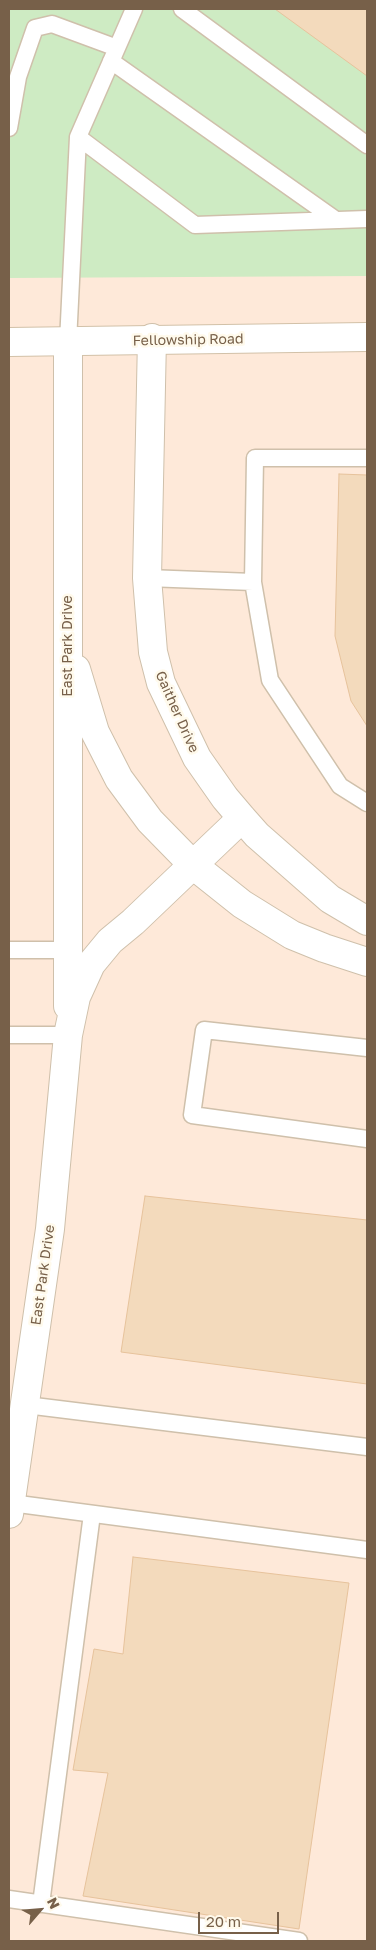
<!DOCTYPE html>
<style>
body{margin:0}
#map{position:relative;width:376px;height:1950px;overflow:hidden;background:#fdf7e5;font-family:"Golos Text",sans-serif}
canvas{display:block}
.frame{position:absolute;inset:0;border:10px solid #776049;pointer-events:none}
.north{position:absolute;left:15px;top:1885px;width:50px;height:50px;-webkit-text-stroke:4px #fffaec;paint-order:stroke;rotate:63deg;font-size:14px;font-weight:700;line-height:20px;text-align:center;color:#776049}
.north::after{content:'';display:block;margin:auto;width:18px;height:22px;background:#776049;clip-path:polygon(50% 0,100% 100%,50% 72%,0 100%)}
.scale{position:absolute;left:198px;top:1912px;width:81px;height:22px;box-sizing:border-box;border:2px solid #776049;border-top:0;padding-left:6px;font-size:15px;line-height:18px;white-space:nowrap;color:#776049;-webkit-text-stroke:4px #fffaec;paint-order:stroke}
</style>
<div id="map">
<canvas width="376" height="1950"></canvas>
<div class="frame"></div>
<div class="north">N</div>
<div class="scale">20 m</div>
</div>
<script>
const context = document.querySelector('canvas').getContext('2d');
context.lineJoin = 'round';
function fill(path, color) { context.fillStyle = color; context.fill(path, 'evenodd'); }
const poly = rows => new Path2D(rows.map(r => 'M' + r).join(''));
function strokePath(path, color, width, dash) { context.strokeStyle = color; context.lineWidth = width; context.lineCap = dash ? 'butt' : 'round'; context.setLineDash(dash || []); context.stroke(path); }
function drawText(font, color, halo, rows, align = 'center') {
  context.font = font + ' "Golos Text",sans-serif'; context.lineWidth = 5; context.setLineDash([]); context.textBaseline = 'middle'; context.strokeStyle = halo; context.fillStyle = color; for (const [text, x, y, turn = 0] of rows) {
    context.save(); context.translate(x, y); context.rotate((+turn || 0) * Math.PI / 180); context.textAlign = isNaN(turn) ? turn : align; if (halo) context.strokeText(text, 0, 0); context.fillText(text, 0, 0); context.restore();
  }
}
fill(poly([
 [9,9,367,9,367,1941,9,1941]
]), '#fee9d9');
fill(poly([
 [9,9,367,9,367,276,9,278]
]), '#ceebc3');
const building = poly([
 [275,9,367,9,367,76,275,9],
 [339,474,367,475,367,726,351,701,335,636,339,474],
 [145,1196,367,1220,367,1384,121,1352,145,1196],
 [133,1557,349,1583,299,1929,83,1896,108,1773,73,1770,94,1649,123,1654,133,1557]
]);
fill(building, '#f3dabc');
strokePath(building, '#e7c39c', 1);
const lane = poly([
 [182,9,367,145],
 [111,61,336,220],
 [9,128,18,77,35,28,52,24,117,48],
 [78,137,134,9],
 [68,342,78,137,195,225,367,219],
 [147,578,253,582,255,458,367,458],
 [253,582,270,680,340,786,367,803],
 [9,950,68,950],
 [9,1035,68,1035],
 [367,1048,204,1030,192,1115,367,1139],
 [26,1405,367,1447],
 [11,1503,367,1550],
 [9,1899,299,1941],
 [41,1904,92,1514]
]);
const street = poly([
 [152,338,147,578,153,652,161,683,197,758,225,798,242,818,257,835,330,899,367,921],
 [76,669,95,732,119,779,150,821,193,865,242,904,292,935,324,948,367,962],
 [68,1006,68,342],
 [9,1514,50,1229,68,1035,76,997,91,964,110,941,133,922,242,818]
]);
const secondary = poly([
 [9,342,367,337]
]);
strokePath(lane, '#cfc0ab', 19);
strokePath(street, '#cfc0ab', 30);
strokePath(secondary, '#d2c1a8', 30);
strokePath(lane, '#fff', 16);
strokePath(street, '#fff', 28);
strokePath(secondary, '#fff', 28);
drawText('14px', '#776049', '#fffaec', [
 ["Fellowship Road",188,340,-1],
 ["East Park Drive",68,646,-90],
 ["Gaither Drive",177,712,66],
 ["East Park Drive",43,1275,-82]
]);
</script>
